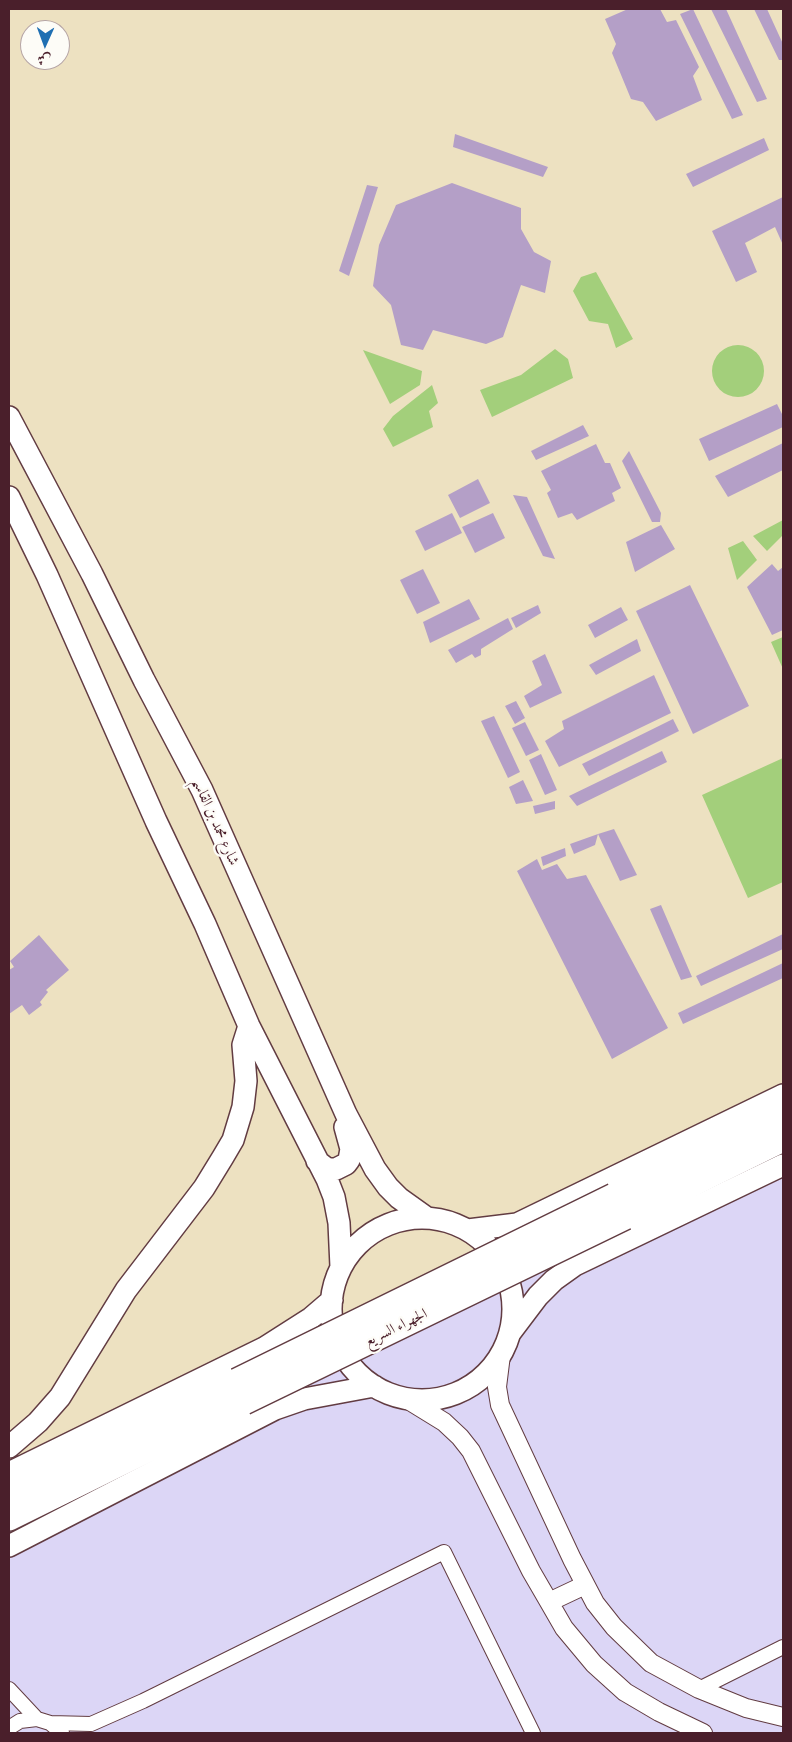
<!DOCTYPE html>
<meta charset="utf-8">
<style>
body{margin:0}
#map{position:relative;width:792px;height:1742px;overflow:hidden;background:#ede1c1;font-family:"IM FELL French Canon",Amiri,serif}
canvas{display:block}
.frame{position:absolute;inset:0;border:10px solid #4a1f2b;pointer-events:none}
.north{position:absolute;left:20px;top:20px;width:50px;height:50px;box-sizing:border-box;background:#fdfcf7;border:1px solid #b5a4a5;border-radius:50%;rotate:182deg;font-size:14px;font-weight:700;line-height:20px;text-align:center;color:#4a1f2b}
.north::after{content:'';display:block;margin:auto;width:18px;height:22px;background:#1f6fb2;clip-path:polygon(50% 0,100% 100%,50% 72%,0 100%)}
</style>
<div id="map">
<canvas width="792" height="1742"></canvas>
<div class="frame"></div>
<div class="north">ش</div>
</div>
<script>
const context = document.querySelector('canvas').getContext('2d');
context.lineJoin = 'round';
function fill(path, color) { context.fillStyle = color; context.fill(path, 'evenodd'); }
const poly = rows => new Path2D(rows.map(r => 'M' + r).join(''));
function strokePath(path, color, width, dash) { context.strokeStyle = color; context.lineWidth = width; context.lineCap = dash ? 'butt' : 'round'; context.setLineDash(dash || []); context.stroke(path); }
function drawText(font, color, halo, rows, align = 'center') {
  context.font = font + ' "IM FELL French Canon",Amiri,serif'; context.lineWidth = 4.5; context.setLineDash([]); context.textBaseline = 'middle'; context.strokeStyle = halo; context.fillStyle = color; for (const [text, x, y, turn = 0] of rows) {
    context.save(); context.translate(x, y); context.rotate((+turn || 0) * Math.PI / 180); context.textAlign = isNaN(turn) ? turn : align; if (halo) context.strokeText(text, 0, 0); context.fillText(text, 0, 0); context.restore();
  }
}
fill(poly([
 [783,1126,783,1733,9,1733,9,1498]
]), '#dcd6f6');
fill(poly([
 [596,272,633,339,616,348,608,324,589,321,573,291,581,277],
 '712 371a26 26 0 1 1 52 0a26 26 0 1 1-52 0Z',
 [555,349,568,359,573,378,492,417,480,390,521,375],
 [363,350,422,371,420,385,390,404],
 [432,385,438,403,429,411,433,427,393,447,383,429,393,416],
 [783,520,783,535,767,551,753,536],
 [743,541,757,560,737,580,728,548],
 [783,637,783,669,771,642],
 [783,758,783,882,748,898,702,795]
]), '#a3cf7b');
fill(poly([
 [628,9,660,9,667,22,676,20,699,67,693,76,702,100,656,121,643,102,631,99,612,53,616,44,605,19],
 [693,9,743,115,732,119,680,14],
 [711,9,726,9,767,99,757,102],
 [754,9,767,9,783,44,783,60,779,60],
 [455,134,548,167,543,177,453,147],
 [764,138,769,150,693,187,686,174],
 [452,183,521,208,521,229,534,252,551,261,545,293,521,285,503,337,486,344,433,330,423,350,401,345,391,305,373,286,379,245,396,205],
 [367,185,378,187,349,276,339,271],
 [783,197,783,245,775,227,745,243,757,272,736,282,712,231],
 [777,404,783,416,783,427,709,461,699,439],
 [583,425,589,436,536,460,531,451],
 [783,443,783,470,728,497,715,476],
 [596,444,605,463,610,463,621,488,612,493,615,501,577,520,572,513,558,518,547,493,551,490,541,471],
 [629,451,661,513,660,522,652,522,622,461],
 [478,479,490,503,460,518,448,495],
 [513,495,527,497,555,559,543,556],
 [452,513,462,533,425,551,415,531],
 [493,513,505,538,475,553,462,527],
 [661,525,675,549,635,572,626,542],
 [772,564,778,571,783,567,783,630,772,635,747,587],
 [423,569,440,603,417,614,400,580],
 [690,585,749,706,693,734,636,611],
 [469,599,480,619,430,643,423,622],
 [538,605,541,613,516,628,511,618],
 [621,607,628,620,595,638,588,625],
 [508,618,513,629,481,649,481,655,475,658,472,654,456,663,448,650],
 [637,639,641,651,596,675,589,665],
 [545,654,562,693,530,708,524,696,542,685,532,661],
 [654,675,671,713,559,767,545,741,564,729,562,721],
 [516,701,525,718,515,724,505,706],
 [494,716,520,772,508,778,481,721],
 [673,719,679,731,589,776,582,764],
 [525,722,539,750,526,756,512,728],
 [662,751,667,762,577,806,569,796],
 [541,754,557,790,545,795,529,760],
 [523,780,533,801,516,804,509,787],
 [555,801,555,809,535,814,533,806],
 [614,829,637,875,620,881,598,834],
 [598,834,595,845,574,854,570,844],
 [565,848,566,856,543,866,541,857],
 [537,859,542,870,557,864,567,879,586,875,668,1028,612,1059,517,871],
 [661,905,692,977,681,980,650,909],
 [783,934,783,949,701,986,696,976],
 [39,935,69,970,46,990,48,992,40,1002,42,1005,29,1015,22,1005,9,1014,9,970,14,967,10,961],
 [783,963,783,978,683,1024,678,1013]
]), '#b49fc7');
const minor = poly([
 [9,1689,37,1719],
 [699,1689,783,1647],
 [50,1723,91,1724,143,1701,444,1552,533,1733],
 [9,1728,20,1721,37,1719,50,1723,62,1733]
]);
const tertiary = poly([
 [501,1355,497,1387,500,1405,572,1559,595,1603,614,1627,651,1663,699,1689,746,1708,783,1717],
 [405,1398,444,1422,460,1437,471,1451,531,1571,549,1602,564,1628,594,1664,625,1692,659,1712,703,1733],
 [549,1602,585,1585]
]);
const primary = poly([
 [9,417,92,574,144,680,202,790,346,1114,375,1169,388,1187,399,1198,427,1218],
 [9,497,47,575,156,821,205,924,249,1026,327,1179,334,1197,339,1223,341,1267],
 [317,1161,326,1168,331,1169,336,1169,346,1164,349,1160,351,1149,345,1127],
 '331 1309a91 91 0 1 1 182 0a91 91 0 1 1-182 0Z',
 [468,1230,517,1224,783,1095],
 [510,1333,538,1296,554,1280,575,1265,783,1165],
 [9,1447,38,1422,60,1397,126,1290,204,1188,223,1157,233,1140,243,1107,246,1081,243,1045,249,1026],
 [9,1473,264,1348,311,1318,332,1300],
 [9,1546,275,1409,304,1399,374,1386]
]);
const motorway = poly([
 [614,1196,783,1114],
 [625,1217,783,1139],
 [9,1492,237,1381],
 [9,1518,244,1402]
]);
strokePath(minor, '#623c42', 16);
strokePath(tertiary, '#623c42', 20);
strokePath(primary, '#623c42', 24);
strokePath(motorway, '#623c42', 28);
strokePath(minor, '#fff', 14);
strokePath(tertiary, '#fff', 18);
strokePath(primary, '#fff', 21);
strokePath(motorway, '#fff', 25);
const motorwayBridge = poly([
 [237,1381,614,1196],
 [244,1402,625,1217]
]);
strokePath(motorwayBridge, '#623c42', 28, []);
strokePath(motorwayBridge, '#fff', 25);
drawText('15px', '#4a1f2b', '#fdfcf7', [
 ["شارع محمد بن القاسم",215,822,66],
 ["الجهراء السريع",396,1328,-26]
]);
</script>
